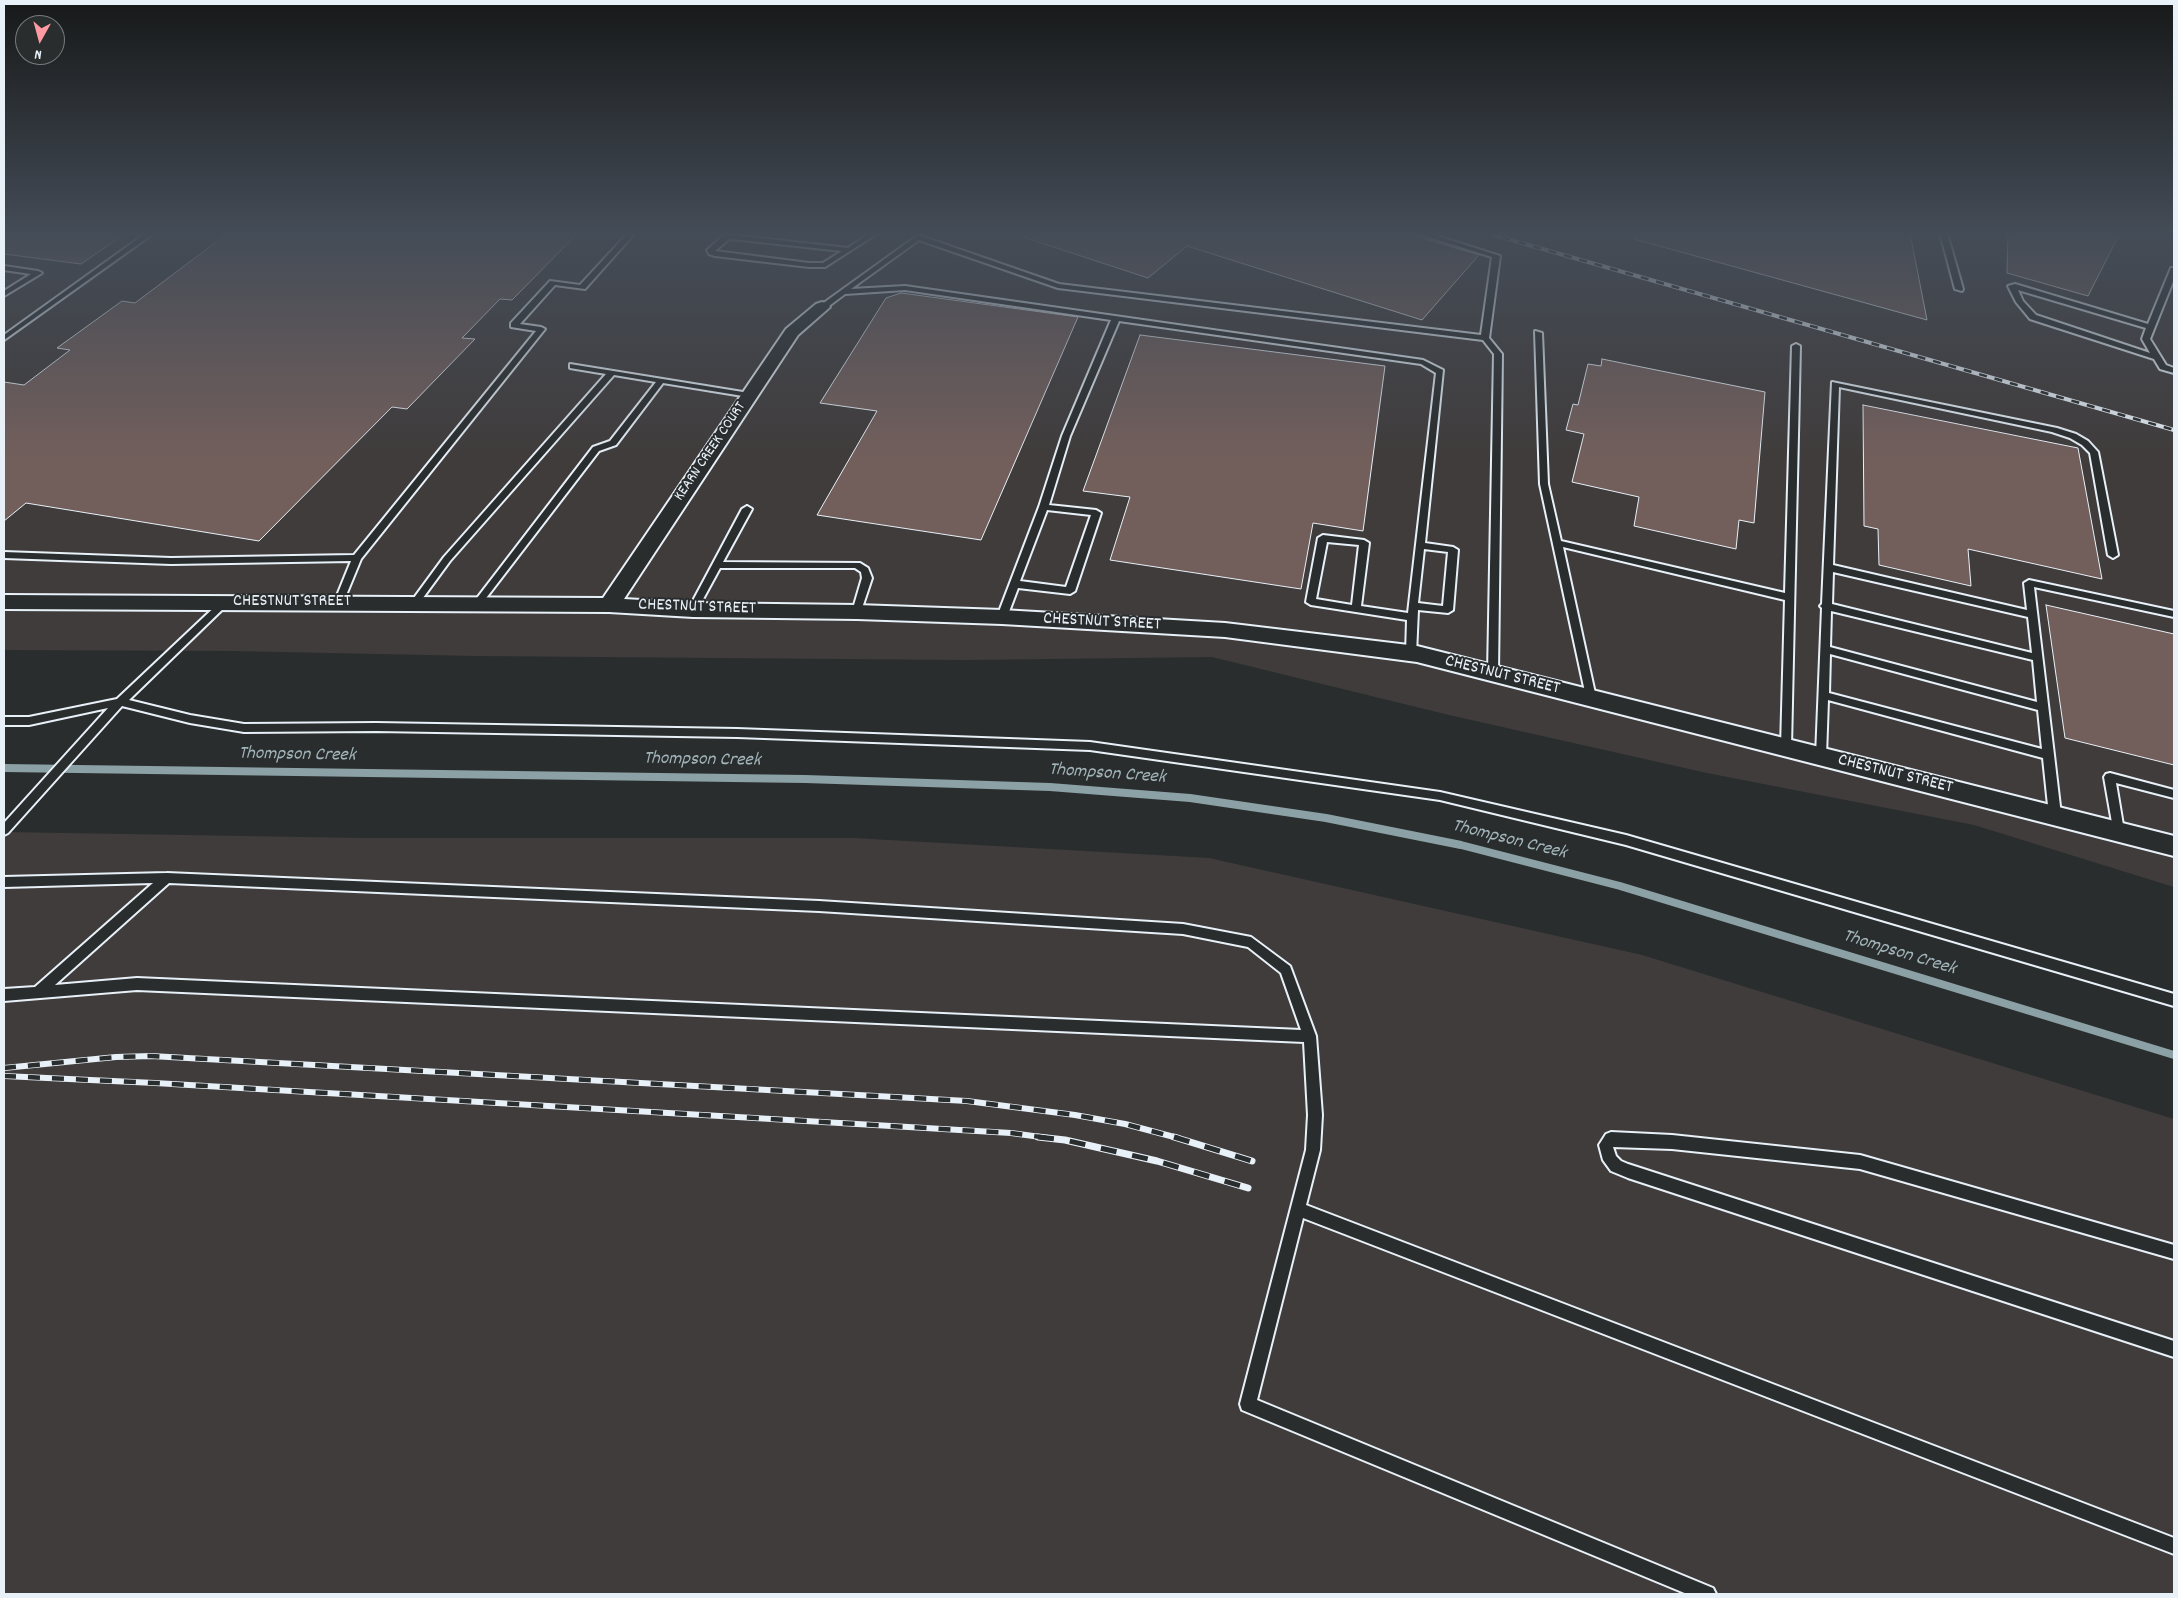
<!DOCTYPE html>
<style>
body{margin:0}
#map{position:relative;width:2178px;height:1598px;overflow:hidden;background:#2a2d2e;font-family:Dekko,sans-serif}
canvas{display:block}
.frame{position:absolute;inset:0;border:5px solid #e8f1f8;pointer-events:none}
.north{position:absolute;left:15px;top:15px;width:50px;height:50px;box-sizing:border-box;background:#2a2d2e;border:1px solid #767b7f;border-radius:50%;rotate:187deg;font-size:14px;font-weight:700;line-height:20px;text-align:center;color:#e8f1f8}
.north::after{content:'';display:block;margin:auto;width:18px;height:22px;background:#ff9aa2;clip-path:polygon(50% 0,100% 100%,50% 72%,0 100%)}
</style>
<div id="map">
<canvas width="2178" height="1598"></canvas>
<div class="frame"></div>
<div class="north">N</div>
</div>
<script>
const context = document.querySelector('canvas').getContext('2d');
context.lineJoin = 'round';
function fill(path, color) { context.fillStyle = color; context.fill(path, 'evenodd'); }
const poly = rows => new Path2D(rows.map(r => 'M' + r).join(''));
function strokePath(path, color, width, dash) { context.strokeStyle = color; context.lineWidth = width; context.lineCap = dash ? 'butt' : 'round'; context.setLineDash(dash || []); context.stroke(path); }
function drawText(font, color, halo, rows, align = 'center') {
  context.font = font + ' Dekko,sans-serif'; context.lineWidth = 4; context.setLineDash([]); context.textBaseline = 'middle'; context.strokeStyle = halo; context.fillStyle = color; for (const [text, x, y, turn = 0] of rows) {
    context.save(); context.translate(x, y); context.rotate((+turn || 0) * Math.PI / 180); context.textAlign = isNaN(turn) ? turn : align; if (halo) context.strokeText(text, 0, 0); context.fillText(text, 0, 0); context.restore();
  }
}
fill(poly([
 [4,233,2174,233,2174,887,1974,825,1707,773,1449,715,1212,657,965,660,477,656,233,651,4,650],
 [4,832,363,838,853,838,1209,858,1642,955,2174,1119,2174,1594,4,1594]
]), '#403c3c');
strokePath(poly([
 [4,768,17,768]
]), '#8ba1a5', 6);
strokePath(poly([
 [4,768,805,779,1050,787,1190,798,1326,818,1461,845,1620,886,2174,1055]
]), '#8ba1a5', 8);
const building = poly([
 [13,233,126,233,81,264,4,254,4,239,13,233],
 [228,233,578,233,512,300,500,299,462,338,475,339,407,409,392,407,259,541,26,503,4,521,4,382,24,385,70,350,57,348,122,301,135,303,228,233],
 [1024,233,1404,233,1479,255,1422,320,1187,246,1148,278,1023,237,1024,233],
 [1635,233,1910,233,1927,320,1634,239,1635,233],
 [2008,233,2120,233,2088,296,2007,273,2008,233],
 [901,293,1078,317,981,540,817,515,877,411,820,403,886,298,901,293],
 [1140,335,1385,366,1363,531,1313,523,1301,589,1110,560,1130,497,1083,491,1140,335],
 [1602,359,1765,392,1754,523,1739,520,1736,549,1634,526,1639,497,1572,482,1584,434,1566,430,1573,404,1578,405,1588,364,1601,366,1602,359],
 [1863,405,2078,448,2102,579,1968,549,1971,586,1879,565,1878,529,1864,526,1863,405],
 [2046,605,2174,634,2174,765,2065,738,2046,605]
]);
fill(building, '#725f5c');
strokePath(building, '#e8f1f8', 1);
const service = poly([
 [146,233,154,233,4,340,4,335,146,233],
 [628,233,635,233,585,289,555,285,520,324,541,327,545,329,361,559,342,605,339,606,334,603,351,561,171,564,4,558,4,552,171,558,354,555,536,331,511,327,511,323,550,281,580,285,628,233],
 [870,233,878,233,825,267,809,267,715,256,709,254,707,250,723,236,732,235,848,248,870,233],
 [732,239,842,251,823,263,809,263,715,251,728,240,732,239],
 [1416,233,1428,233,1500,256,1489,338,1502,354,1498,673,1493,677,1488,673,1494,354,1483,340,1058,288,919,240,851,289,905,286,1423,360,1443,370,1425,543,1453,547,1458,550,1453,610,1448,613,1418,610,1416,654,1411,658,1406,654,1407,620,1311,605,1306,602,1318,538,1323,535,1364,540,1369,543,1361,606,1408,613,1436,373,1421,364,1119,321,1070,436,1049,505,1096,510,1101,513,1075,591,1070,594,1018,588,1007,617,1002,620,997,617,1039,507,1062,436,1111,320,905,290,845,294,825,309,818,307,918,235,1059,284,1481,335,1492,257,1416,233],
 [1047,510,1091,515,1066,587,1020,581,1047,510],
 [1327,542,1359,545,1352,605,1316,599,1327,542],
 [1424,549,1448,552,1443,606,1418,603,1424,549],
 [1940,233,1947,233,1963,289,1962,291,1955,289,1940,233],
 [4,266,38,271,42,273,4,296,4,291,31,274,4,270,4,266],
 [2171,268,2174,268,2174,279,2150,339,2166,365,2174,368,2174,373,2160,369,2154,359,2030,319,2016,302,2008,286,2015,284,2148,324,2171,268],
 [2018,290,2146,328,2142,339,2150,353,2036,315,2023,301,2018,290],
 [1535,331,1542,333,1548,484,1561,541,1785,593,1792,346,1796,344,1800,346,1791,747,1790,750,1786,751,1781,747,1785,600,1563,547,1596,698,1595,701,1587,701,1540,484,1535,331],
 [570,364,749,393,753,395,749,397,663,383,616,445,599,451,480,606,474,606,472,604,474,602,593,447,610,441,656,382,614,375,450,561,417,606,411,606,409,604,411,602,444,557,606,374,570,368,570,364],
 [1832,382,2057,428,2076,434,2088,441,2098,452,2118,555,2113,558,2108,555,2090,453,2082,445,2070,438,2052,432,1839,387,1833,565,2027,610,2024,583,2029,580,2174,611,2174,617,2034,587,2054,755,2061,815,2059,818,2055,820,2051,818,2049,815,2043,758,1828,700,1826,756,1821,760,1816,756,1822,608,1820,606,1822,604,1832,382],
 [1833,572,2028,617,2032,653,1832,604,1833,572],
 [1831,611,2033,660,2037,702,1830,647,1831,611],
 [1830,654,2038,710,2042,749,1829,693,1830,654],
 [747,506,752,509,723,562,860,563,868,568,872,578,860,614,857,615,852,612,862,578,861,572,855,568,720,568,696,612,690,612,688,610,742,509,747,506],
 [224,600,227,601,229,603,227,605,129,700,190,715,244,724,376,723,737,729,1090,742,1440,792,1626,835,2174,994,2174,1006,1626,845,1440,800,1090,750,737,737,376,731,244,732,190,723,122,706,8,833,4,835,4,823,108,708,29,725,4,725,4,717,29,717,117,699,221,601,224,600],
 [2110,773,2174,790,2174,798,2116,783,2124,831,2122,834,2118,836,2114,834,2104,777,2106,774,2110,773],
 [167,873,819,901,1183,924,1251,937,1290,966,1316,1036,1322,1115,1320,1150,1306,1205,2174,1538,2174,1554,1303,1218,1257,1400,1713,1588,1716,1594,1687,1594,1242,1410,1240,1404,1306,1150,1308,1115,1304,1042,137,990,4,1001,4,989,35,987,153,883,4,887,4,877,167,873],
 [169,883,819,911,1183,934,1248,947,1281,973,1301,1030,137,978,55,985,169,883],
 [1611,1132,1672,1135,1860,1155,2174,1245,2174,1259,1860,1169,1672,1149,1613,1147,1616,1156,1621,1161,1628,1164,2174,1341,2174,1357,1628,1178,1611,1171,1603,1160,1599,1145,1606,1134,1611,1132]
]);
const minor = poly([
 [822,302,828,304,830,307,798,335,624,599,693,603,857,605,1002,610,1225,623,1417,646,2174,836,2174,856,1417,662,1225,637,1002,624,857,619,693,617,609,612,4,609,4,595,603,598,786,329,816,304,822,302]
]);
strokePath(service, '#e8f1f8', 4);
strokePath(minor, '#e8f1f8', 4);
fill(service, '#2a2d2e');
fill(minor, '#2a2d2e');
const railFar2 = poly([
 [1487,233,2174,430]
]);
const railFar1 = poly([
 [4,1068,116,1057,151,1056,967,1101,1075,1115,1125,1124,1178,1138],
 [4,1076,155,1083,1011,1133,1048,1138]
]);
const rail = poly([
 [1038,1137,1065,1140,1157,1161,1248,1188],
 [1174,1137,1252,1161]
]);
strokePath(railFar2, '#e8f1f8', 4);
strokePath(railFar1, '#e8f1f8', 6);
strokePath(rail, '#e8f1f8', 7);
strokePath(railFar2, '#2a2d2e', 2.5, [8]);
strokePath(railFar1, '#2a2d2e', 4.5, [12]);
strokePath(rail, '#2a2d2e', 5, [16]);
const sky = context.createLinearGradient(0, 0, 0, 457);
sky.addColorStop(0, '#171919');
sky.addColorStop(0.51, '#444c57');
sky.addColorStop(1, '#444c5700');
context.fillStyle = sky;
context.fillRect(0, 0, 2178, 457);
drawText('15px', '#e8f1f8', '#2a2d2e', [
 ["KEARN CREEK COURT",711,452,-56]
]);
drawText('18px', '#e8f1f8', '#2a2d2e', [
 ["CHESTNUT STREET",292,603],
 ["CHESTNUT STREET",697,608,2],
 ["CHESTNUT STREET",1102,623,3],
 ["CHESTNUT STREET",1502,676,14],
 ["CHESTNUT STREET",1895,775,14]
]);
drawText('italic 19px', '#a2b5ba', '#2a2d2e', [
 ["Thompson Creek",297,756,1],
 ["Thompson Creek",702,761,1],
 ["Thompson Creek",1107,775,4],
 ["Thompson Creek",1509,841,14],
 ["Thompson Creek",1899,954,17]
]);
</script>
